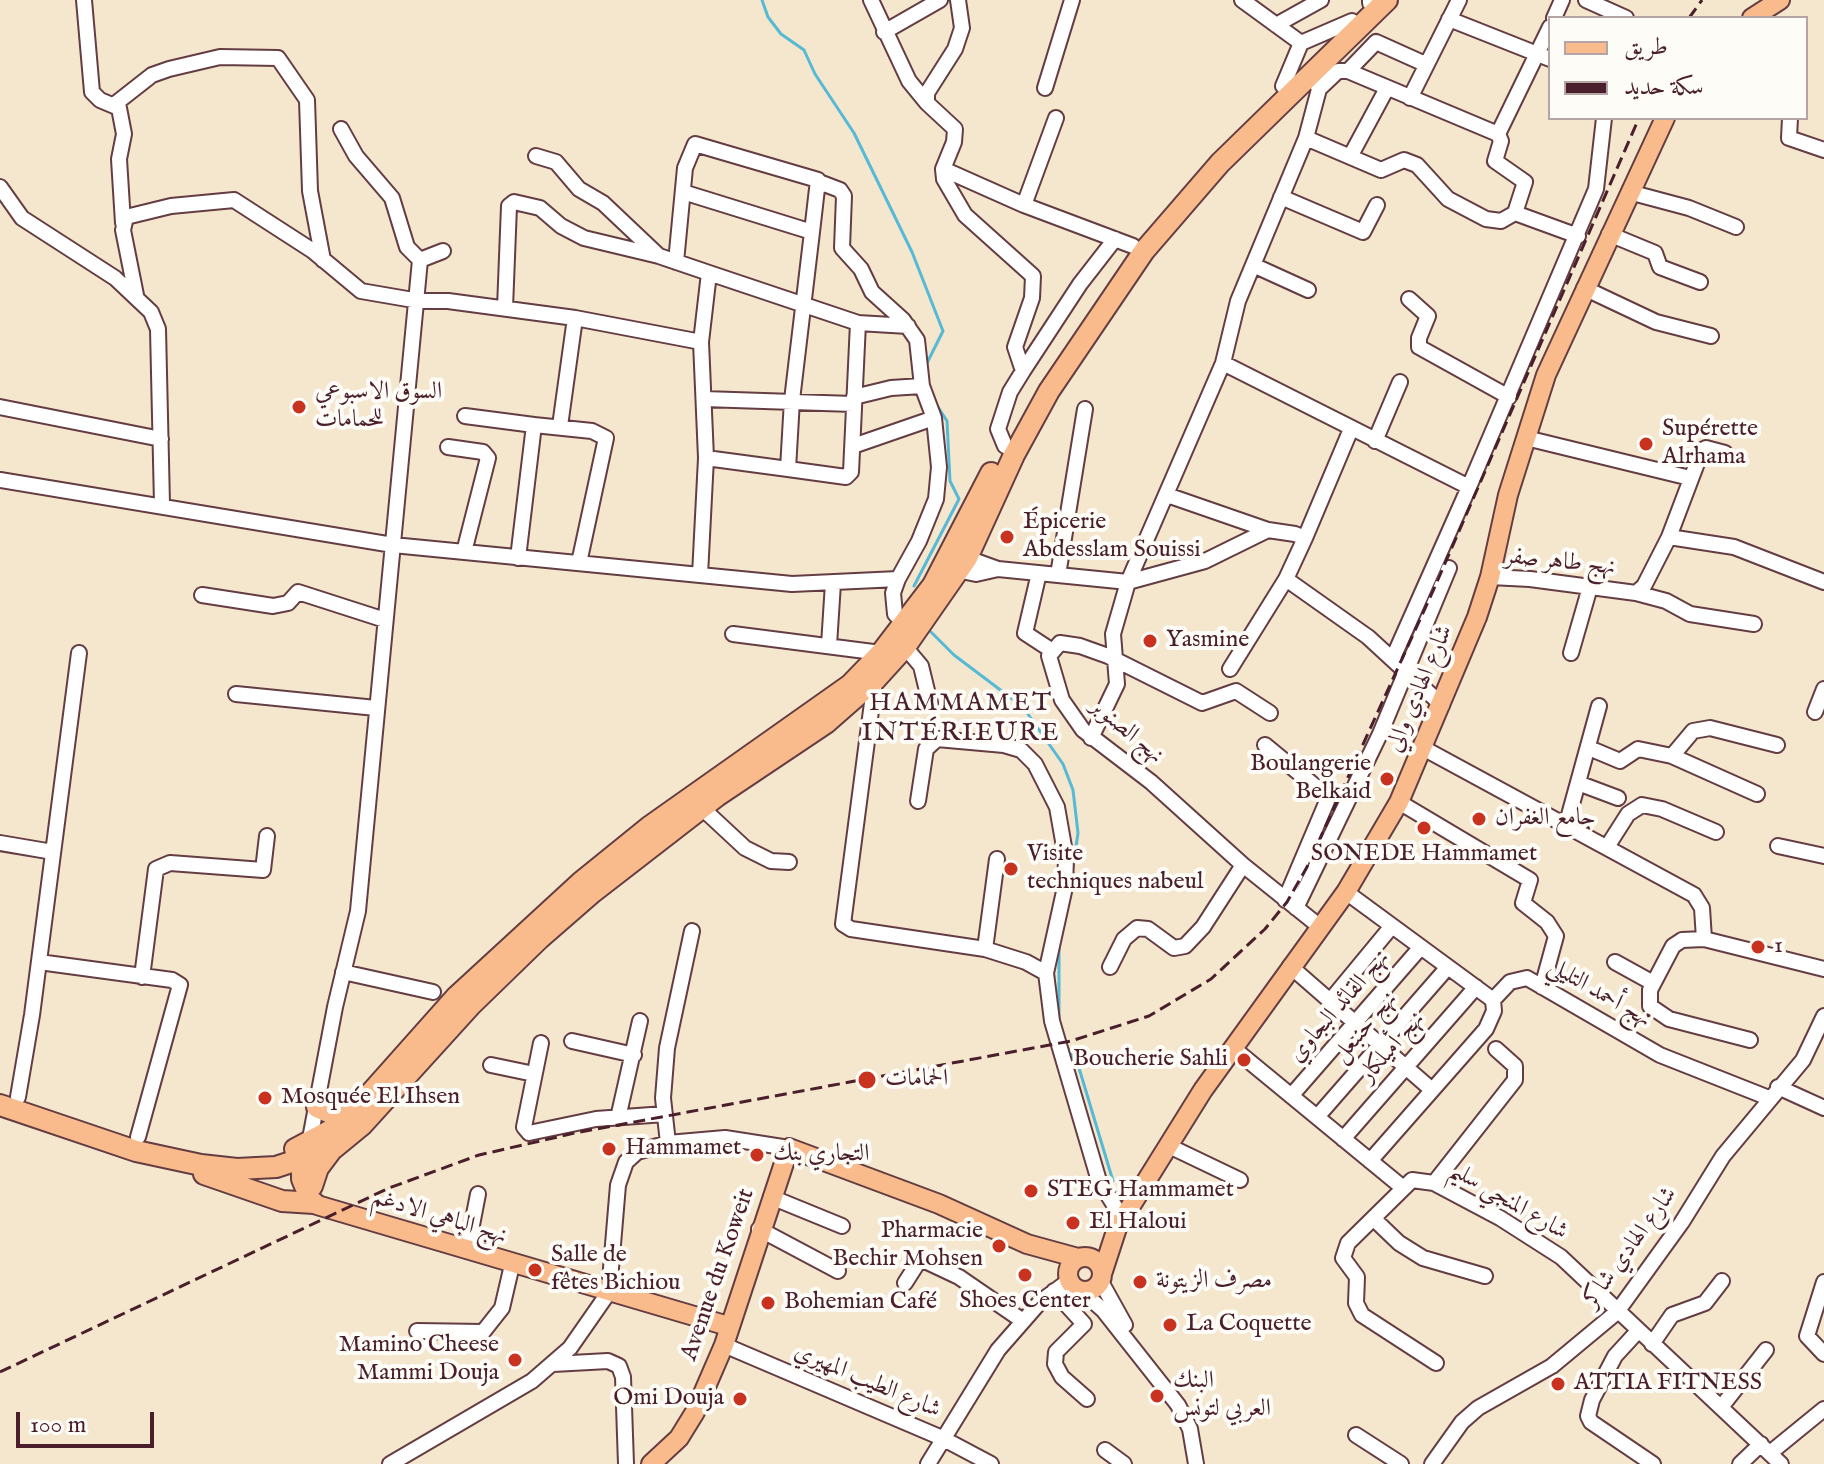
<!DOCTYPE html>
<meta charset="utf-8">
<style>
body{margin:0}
#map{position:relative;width:1824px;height:1464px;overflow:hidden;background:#f5e6ce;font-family:"IM FELL English",Amiri,serif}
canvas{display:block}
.legend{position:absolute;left:1548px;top:16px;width:260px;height:104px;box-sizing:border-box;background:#fdfcf7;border:2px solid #b5a4a5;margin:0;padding:10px 14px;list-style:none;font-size:24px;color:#4a1f2b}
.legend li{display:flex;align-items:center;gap:16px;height:40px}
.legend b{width:40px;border:2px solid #b5a4a5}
.scale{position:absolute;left:16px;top:1412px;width:138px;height:36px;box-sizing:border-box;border:4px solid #4a1f2b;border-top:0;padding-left:10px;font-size:24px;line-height:28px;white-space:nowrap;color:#4a1f2b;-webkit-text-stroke:6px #fdfcf7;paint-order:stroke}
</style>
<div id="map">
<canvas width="1824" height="1464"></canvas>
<ul class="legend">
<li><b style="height:10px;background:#fabb8c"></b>طريق</li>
<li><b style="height:10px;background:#4a1f2b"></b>سكة حديد</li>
</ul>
<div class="scale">100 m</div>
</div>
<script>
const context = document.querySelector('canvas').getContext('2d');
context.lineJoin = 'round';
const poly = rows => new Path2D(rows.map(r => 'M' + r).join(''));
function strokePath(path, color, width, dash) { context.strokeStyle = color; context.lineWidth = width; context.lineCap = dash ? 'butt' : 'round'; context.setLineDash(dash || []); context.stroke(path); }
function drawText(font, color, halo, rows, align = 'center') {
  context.font = font + ' "IM FELL English",Amiri,serif'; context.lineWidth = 8; context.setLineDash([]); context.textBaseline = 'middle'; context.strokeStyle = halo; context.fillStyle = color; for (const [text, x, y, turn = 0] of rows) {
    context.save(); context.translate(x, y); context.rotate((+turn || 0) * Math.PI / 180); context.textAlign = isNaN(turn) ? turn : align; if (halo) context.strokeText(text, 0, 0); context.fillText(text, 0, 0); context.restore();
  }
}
strokePath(poly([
 [762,0,768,17,781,34,804,50,815,74,854,133,912,252,943,331,926,365],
 [914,586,959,499,950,481,947,421,936,404],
 [931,632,954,655,1023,707,1063,764,1073,790,1078,833,1067,908],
 [1059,1019,1059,947],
 [1066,1045,1079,1068,1113,1181]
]), '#56b9d5', 3);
const minor = poly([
 [84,0,92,92,100,100,119,108,124,134,119,159,123,223],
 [871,0,909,81,927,103],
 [958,0,962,28,955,49,927,93,927,103,955,129,954,142,943,169,944,179,965,215,1033,276,1032,298,1015,347,1023,371,1010,392,998,429,1005,446],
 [1242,0,1301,43],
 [1370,0,1370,3],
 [1586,0,1626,18],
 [1554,18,1562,0],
 [1449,19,1550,59],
 [1276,25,1321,0],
 [884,32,940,0],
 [1348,71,1376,42,1425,64],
 [1283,86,1301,43,1352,21],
 [1045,88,1072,0],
 [1319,89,1338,71,1348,71,1498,134,1501,141,1495,161,1525,182,1515,213,1578,236],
 [1410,98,1459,0],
 [115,104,152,75,169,69,220,57,278,58,307,100,310,191,323,260],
 [1790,118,1789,138,1824,150],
 [341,129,356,156,392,198,407,247,420,260],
 [1498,134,1550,27],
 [1306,138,1381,170,1404,160,1417,165,1448,199,1486,219,1501,221,1515,213],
 [1351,155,1386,90],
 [536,156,556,162,579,189,603,203,659,256,709,273,701,342,706,458,700,575],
 [943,169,1024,205,1133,246],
 [819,182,840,190,844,196,842,248,861,269,872,292,903,320,917,340,922,386,934,418],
 [0,187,22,218,115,278,151,312,158,329,162,504],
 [683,192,812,232,792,400,788,469,706,458],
 [1629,192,1689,208,1736,227],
 [1281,197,1363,232,1377,205],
 [1024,205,1056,118],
 [1609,234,1655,253,1660,267,1700,282],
 [676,262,685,168,695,144,818,180,812,232],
 [1253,265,1308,290],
 [709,273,858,323,851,472,846,477,788,469],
 [1584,288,1656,322,1711,336],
 [136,295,123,230,126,217,171,206,234,200,313,251,361,291,419,301,448,301,575,318,560,426],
 [1409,299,1428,316,1419,338,1419,347,1509,397],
 [505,308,509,206,514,202,540,208,561,226,584,238,659,256],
 [575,318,701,342],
 [858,323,908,326],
 [1223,363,1469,487,1393,658],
 [1023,371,1080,284,1115,239],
 [854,397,891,388,922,386],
 [704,399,853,404],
 [0,407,161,439],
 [465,416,534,425,518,558],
 [534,425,592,431,606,438,579,563],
 [1526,438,1690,478],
 [1375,441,1400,382],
 [853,446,934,418,939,467,936,499,919,541,898,579],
 [448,447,483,452,488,458,464,552],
 [0,480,393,545,792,584,898,579,893,593,895,614,910,629],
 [1469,487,1596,189,1604,118],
 [1167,495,1268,530],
 [1669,537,1702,450,1706,448,1725,453],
 [1305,538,1351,429],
 [959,555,998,569,1128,582,1205,561,1268,530,1295,534,1305,538,1286,579,1368,637,1442,705],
 [952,569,976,574,998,569],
 [1039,573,1025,633,1051,650],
 [1058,575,1085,409],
 [1490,577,1530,579,1636,593,1644,586,1669,537,1734,547,1824,582],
 [1636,593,1666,601,1690,614,1754,624],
 [202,595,273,606,288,603,298,592,385,620],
 [733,634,881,653],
 [829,645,833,583],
 [905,647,921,666,930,703],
 [1571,653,1590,587],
 [1230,669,1286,579],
 [875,680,843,924,851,929,985,949,1026,962,1046,973],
 [236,694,376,708],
 [1815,712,1824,689],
 [1270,713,1236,691,1202,703,1108,656,1080,646,1060,643,1049,656,1062,700,1083,730,1151,782,1243,865,1319,926],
 [1091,738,1117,684,1113,634,1128,582,1223,363,1238,301,1306,138,1319,89,1312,73],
 [1265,745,1322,792,1327,801,1285,900],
 [1423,748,1694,895,1702,908,1704,939,1824,969],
 [1589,748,1620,761,1638,749,1672,756,1693,731,1710,728,1777,745],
 [1672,756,1757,794],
 [1578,783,1618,798],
 [918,801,926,749,937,739,1004,745,1021,750,1035,764,1057,807,1066,858,1065,887,1046,973,1052,1021,1099,1181,1123,1219],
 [1399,802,1530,880,1523,903,1547,922,1556,936,1542,987],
 [702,808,745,848,771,861,789,862],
 [1566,826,1599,706],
 [0,843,53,852],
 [1778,846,1824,856],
 [1607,847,1628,814,1642,805,1662,809,1716,832],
 [1346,892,1493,1000],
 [1296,908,1380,734,1449,568],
 [1704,939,1682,940,1673,946,1650,990,1650,1006,1669,1019,1750,1040],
 [985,949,997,859],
 [39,962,172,980,180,985,138,1137],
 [1615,962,1653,983],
 [1290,966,1432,1090],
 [1110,967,1124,939,1137,928,1148,929,1174,948,1185,946,1203,927,1243,865],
 [343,972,433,992],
 [142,977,156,869,170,863,263,870,267,836],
 [1493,1000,1510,982,1527,978,1660,1055,1769,1098],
 [1330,1001,1392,926],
 [572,1041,634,1055],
 [541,1043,524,1127,529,1133,596,1119,665,1114],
 [1233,1048,1402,1187],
 [491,1065,534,1074],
 [1778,1087,1824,1108],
 [1291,1096,1421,947],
 [18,1097,32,1015,79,653],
 [1317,1117,1448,967],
 [618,1118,640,1021],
 [1343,1139,1476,987],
 [668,1143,663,1098,667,1048,692,931],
 [309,1144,335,1007,358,911,420,260,443,251],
 [1169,1146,1240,1180],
 [1370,1161,1486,1029,1494,1011,1493,1000],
 [1434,1183,1515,1080,1515,1066,1496,1049],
 [771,1197,842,1226],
 [1375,1220,1399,1243,1423,1258,1485,1276],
 [759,1229,838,1271],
 [467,1251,478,1194],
 [1100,1280,1125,1325],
 [1824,1282,1807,1336,1824,1354],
 [905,1283,919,1261,925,1261,959,1277,1023,1321],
 [1079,1289,1103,1310,1178,1405,1190,1429,1196,1464],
 [1054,1291,1084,1324,1056,1352,1055,1364,1062,1377,1087,1399],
 [417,1331,483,1332,502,1308,512,1265],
 [1638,1331,1615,1356,1592,1400,1588,1416,1591,1422,1653,1464],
 [1652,1344,1672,1315,1705,1303,1722,1281],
 [724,1345,942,1438,991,1464],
 [1436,1363,1362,1315,1356,1303,1357,1277,1343,1258,1348,1243,1412,1180,1434,1183,1500,1218,1561,1257,1781,1464],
 [553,1364,608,1361,619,1366,623,1377,626,1464],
 [1722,1406,1766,1350],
 [1356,1435,1401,1464],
 [1105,1450,1124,1464],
 [1770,1453,1824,1409],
 [390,1464,532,1381,570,1348,609,1292,618,1185,626,1162,637,1152,668,1143,725,1138,789,1148],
 [928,1464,998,1350,1040,1302,1070,1280],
 [1432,1464,1462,1422,1478,1408,1552,1366,1617,1312,1682,1222,1723,1156,1803,1060,1824,1016],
 [1740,1464,1761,1444]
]);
const major = poly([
 [1752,18,1780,0],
 [301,1148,301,1179,308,1196,317,1205,728,1326],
 '1068 1274a17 17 0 1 1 34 0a17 17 0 1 1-34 0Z',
 [1102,1274,1117,1228,1203,1090,1346,892,1399,802,1477,617,1490,577,1508,495,1546,375,1665,118],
 [651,1464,679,1438,695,1412,724,1345,789,1148,939,1204,1027,1244,1078,1258]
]);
const highway = poly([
 [0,1105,136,1151,201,1165,237,1169,276,1167,334,1148,362,1125,471,1005,539,939,593,892,717,796,826,723,875,680,905,647,967,558,1014,455,1049,391,1144,251,1220,163,1387,0],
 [317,1107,333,1114,356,1111],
 [295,1149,344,1123,457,996,581,882,649,827,850,685,881,653,933,585,991,473],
 [204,1174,282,1201,314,1203],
 [312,1186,318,1168,333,1148]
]);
strokePath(minor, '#643d43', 18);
strokePath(major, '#643d43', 22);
strokePath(highway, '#643d43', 24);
strokePath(minor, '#fff', 14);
strokePath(major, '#fabb8c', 18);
strokePath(highway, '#fabb8c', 20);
strokePath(poly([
 [1689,18,1702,0],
 [0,1372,389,1188,479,1155,575,1133,1071,1041,1149,1016,1211,979,1265,929,1287,902,1307,867,1433,591,1639,118]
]), '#4a1f2b', 3, [12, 6]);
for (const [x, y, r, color] of [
 [299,407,8,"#c8321e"],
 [1646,444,8,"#c8321e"],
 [1007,537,8,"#c8321e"],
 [1150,641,8,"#c8321e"],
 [1387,779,8,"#c8321e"],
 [1479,819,8,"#c8321e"],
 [1424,828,8,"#c8321e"],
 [1011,869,8,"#c8321e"],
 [1758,947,8,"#c8321e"],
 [1244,1060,8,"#c8321e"],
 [867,1080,10,"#c8321e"],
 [265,1098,8,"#c8321e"],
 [609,1149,8,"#c8321e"],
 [757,1155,8,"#c8321e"],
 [1031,1191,8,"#c8321e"],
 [1073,1223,8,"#c8321e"],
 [999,1246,8,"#c8321e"],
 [535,1270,8,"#c8321e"],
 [1025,1275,8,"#c8321e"],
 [1140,1282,8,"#c8321e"],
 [768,1303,8,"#c8321e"],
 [1170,1325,8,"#c8321e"],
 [515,1360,8,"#c8321e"],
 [1558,1384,8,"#c8321e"],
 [1157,1396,8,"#c8321e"],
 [740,1399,8,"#c8321e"]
]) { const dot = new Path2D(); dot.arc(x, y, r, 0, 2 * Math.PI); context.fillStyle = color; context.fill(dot); strokePath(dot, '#fdfcf7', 3); }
drawText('24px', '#4a1f2b', '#fdfcf7', [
 ["السوق الاسبوعي",315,393],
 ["للحمامات",315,421],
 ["Supérette",1662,430],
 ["Alrhama",1662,458],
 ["Épicerie",1023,523],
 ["Abdesslam Souissi",1023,551],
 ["Yasmine",1166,641],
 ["Boulangerie",1371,765,"right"],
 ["Belkaid",1371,793,"right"],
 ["جامع الغفران",1495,819],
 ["Visite",1027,855],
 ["techniques nabeul",1027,883],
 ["SONEDE Hammamet",1424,855,"center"],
 ["1",1774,947],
 ["Boucherie Sahli",1228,1060,"right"],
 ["الحمامات",885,1080],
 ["Mosquée El Ihsen",281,1098],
 ["Hammamet",625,1149],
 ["التجاري بنك",773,1155],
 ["STEG Hammamet",1047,1191],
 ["El Haloui",1089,1223],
 ["Pharmacie",983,1232,"right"],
 ["Bechir Mohsen",983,1260,"right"],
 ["Salle de",551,1256],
 ["fêtes Bichiou",551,1284],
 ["مصرف الزيتونة",1156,1282],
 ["Shoes Center",1025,1302,"center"],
 ["Bohemian Café",784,1303],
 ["La Coquette",1186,1325],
 ["Mamino Cheese",499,1346,"right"],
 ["Mammi Douja",499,1374,"right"],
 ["البنك",1173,1382],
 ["العربي لتونس",1173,1410],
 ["ATTIA FITNESS",1574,1384],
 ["Omi Douja",724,1399,"right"]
], 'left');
drawText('24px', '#4a1f2b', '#fdfcf7', [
 ["نهج طاهر صفر",1560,563,6],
 ["شارع الهادي والي",1421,689,-67],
 ["نهج الصنوبر",1126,732,40],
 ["نهج أحمد التليلي",1599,994,30],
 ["نهج القائد البجاوي",1340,1007,-49],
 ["نهج حنبعل",1366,1028,-49],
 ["نهج أميلكار",1393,1048,-49],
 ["شارع المنجي سليم",1508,1202,30],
 ["نهج الباهي الادغم",439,1218,17],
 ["شارع الهادي شاكر",1631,1248,-54],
 ["Avenue du Koweit",719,1275,-71],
 ["شارع الطيب المهيري",867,1382,23]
]);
context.letterSpacing = '2px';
drawText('26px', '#4a1f2b', '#fdfcf7', [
 ["HAMMAMET",961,705],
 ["INTÉRIEURE",961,735]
]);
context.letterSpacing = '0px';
</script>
